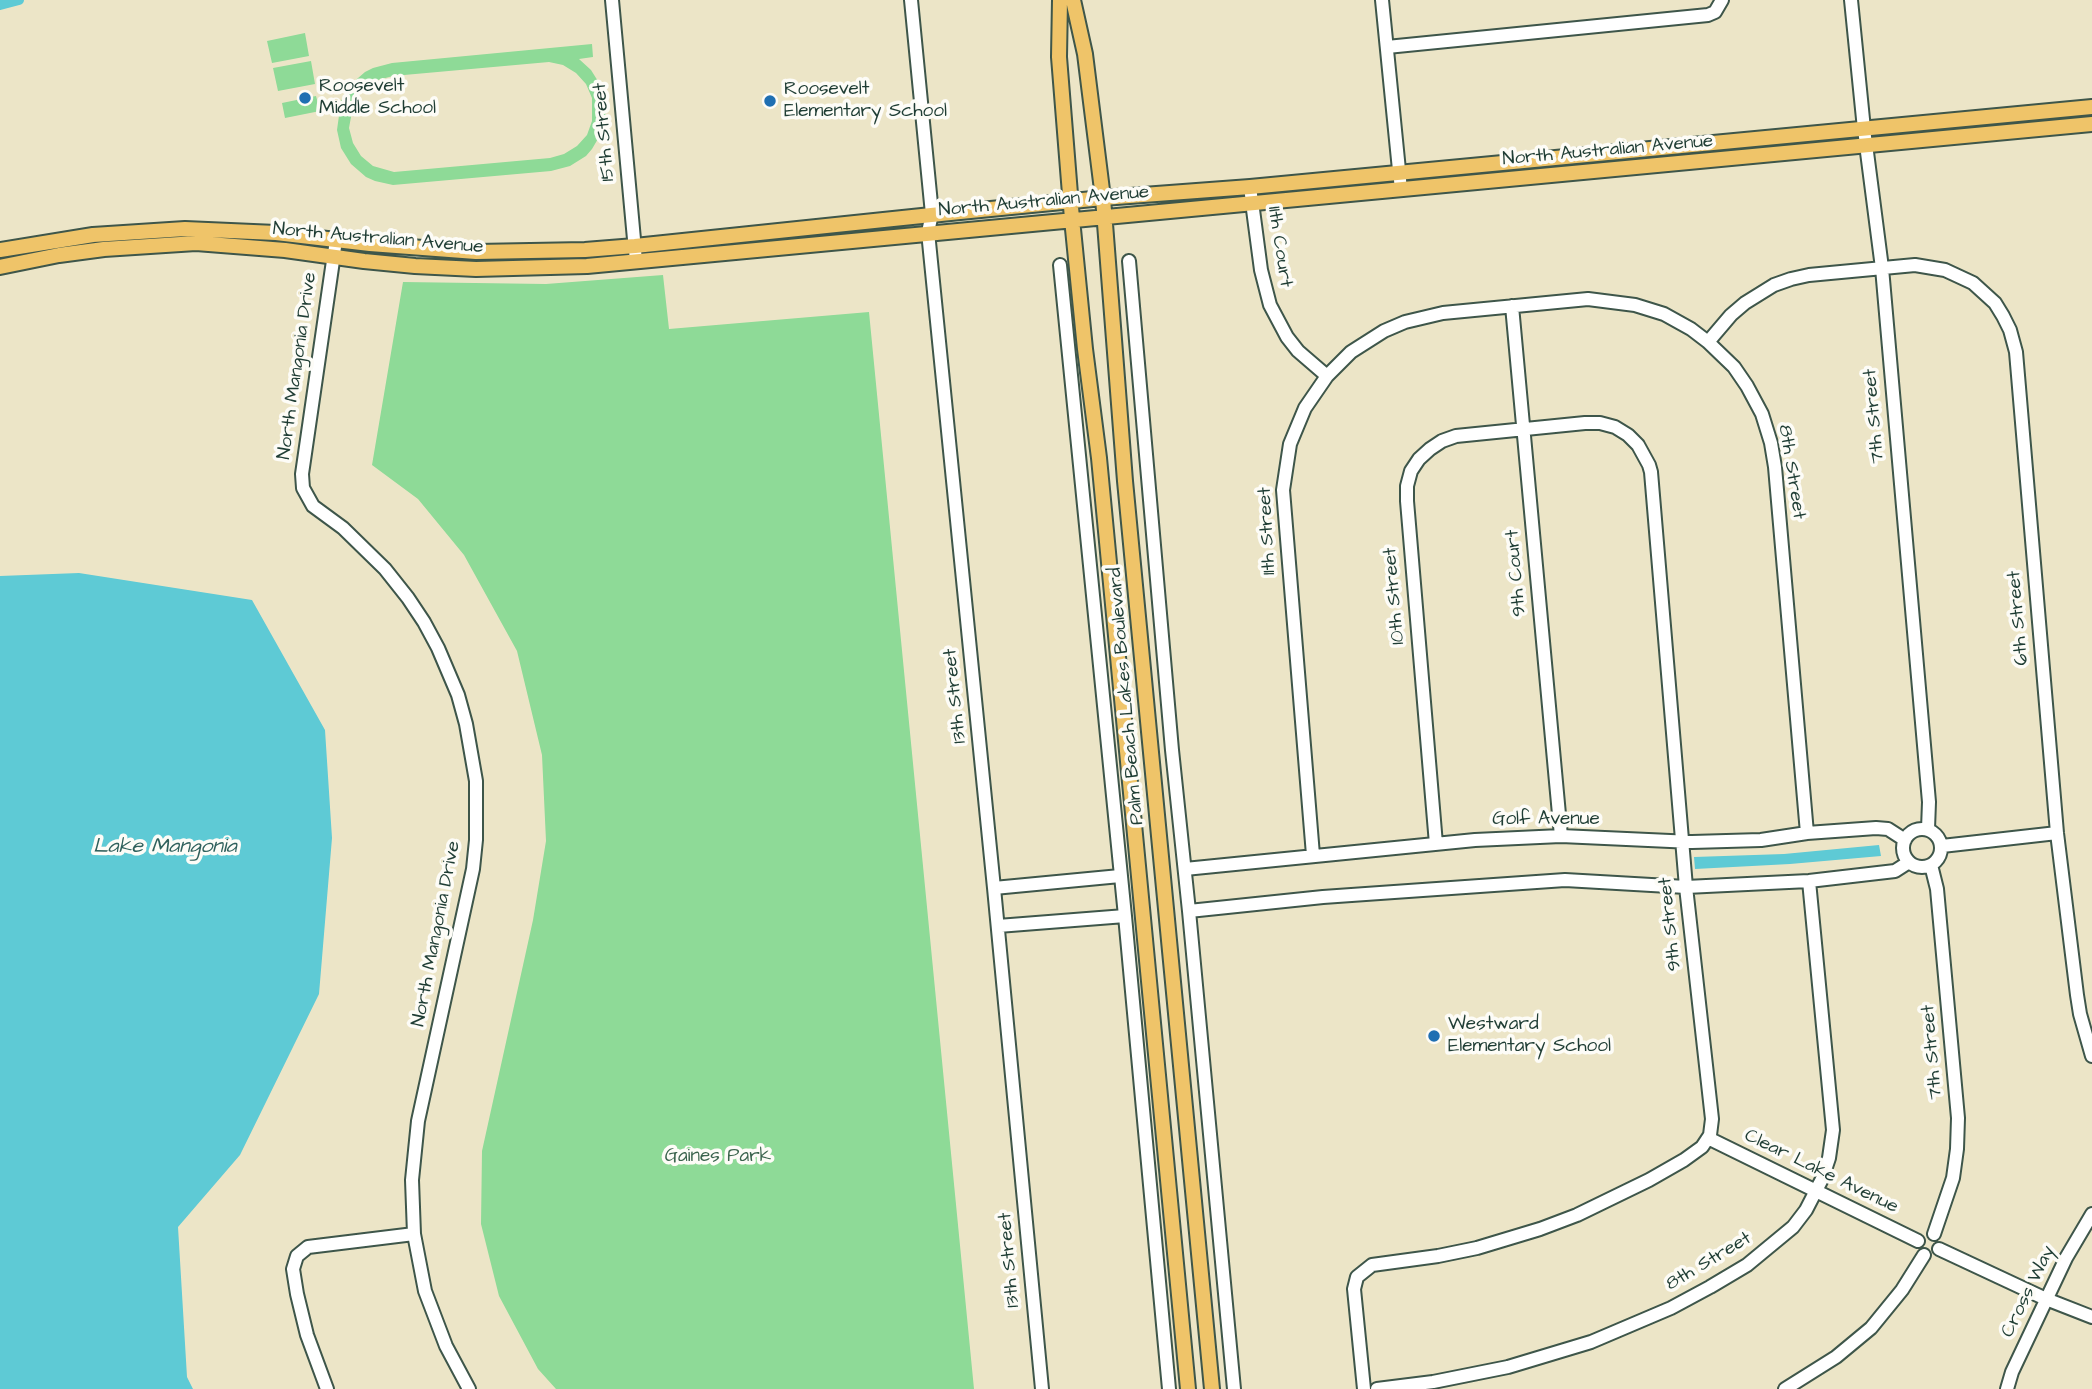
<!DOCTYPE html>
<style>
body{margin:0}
canvas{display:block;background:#ece5c7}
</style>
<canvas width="2092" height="1389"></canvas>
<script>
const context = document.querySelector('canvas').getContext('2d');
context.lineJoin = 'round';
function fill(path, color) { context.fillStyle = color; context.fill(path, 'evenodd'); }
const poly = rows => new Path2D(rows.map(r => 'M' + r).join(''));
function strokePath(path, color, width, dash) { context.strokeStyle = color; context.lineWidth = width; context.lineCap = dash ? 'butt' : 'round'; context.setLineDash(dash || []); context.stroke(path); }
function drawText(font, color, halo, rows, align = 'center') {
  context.font = font + ' "Architects Daughter",sans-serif'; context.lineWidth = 7; context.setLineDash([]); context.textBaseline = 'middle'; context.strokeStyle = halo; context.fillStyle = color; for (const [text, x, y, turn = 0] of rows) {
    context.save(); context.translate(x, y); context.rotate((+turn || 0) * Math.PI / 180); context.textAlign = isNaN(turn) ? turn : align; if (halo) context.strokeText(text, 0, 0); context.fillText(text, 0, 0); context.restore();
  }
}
fill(poly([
 [305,33,309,56,272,63,267,41],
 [592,44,593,57,579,59,591,70,601,86,606,104,605,123,602,132,592,149,586,156,570,166,551,171,393,185,375,181,366,177,351,164,341,148,337,130,341,101,350,85,365,72,373,68,392,63],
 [549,62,563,65,576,73,586,84,592,98,592,121,587,135,577,146,564,154,550,158,394,172,373,166,361,156,353,143,349,128,353,106,360,93,378,80,393,76],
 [311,61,315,84,278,91,273,68],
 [316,96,320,111,285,118,282,103],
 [663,275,669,329,869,312,974,1389,556,1389,538,1369,499,1296,481,1224,482,1151,533,920,546,841,542,755,517,651,464,555,418,499,372,465,403,282,546,284]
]), '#8eda97');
fill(poly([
 [79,573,252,600,325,730,332,838,319,994,240,1155,178,1227,187,1377,193,1389,0,1389,0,576],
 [1879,845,1881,856,1790,864,1695,869,1694,857,1784,854]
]), '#5ecad5');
strokePath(poly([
 [0,5,19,0]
]), '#5ecad5', 10);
const minor = poly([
 [612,0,636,261],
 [911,0,932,214,928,232,994,888,1042,1389],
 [1382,0,1401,190],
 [1851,0,1864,129,1882,268,1929,802,1928,829],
 [1387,47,1708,15,1715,12,1722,0],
 [1250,187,1261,270,1270,305,1287,337,1298,351,1327,376],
 [335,247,302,474,303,488,313,506,343,528,385,569,408,598,424,622,438,648,458,695,466,724,476,781,476,840,473,869,418,1121,412,1180,414,1234,425,1291,446,1346,469,1389],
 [1129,261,1172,750,1189,911,1234,1389],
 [1060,265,1125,916,1169,1389],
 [1512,306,1561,836],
 [1708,342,1731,315,1745,303,1774,285,1791,279,1809,275,1915,265,1945,270,1973,283,1995,303,2003,316,2010,330,2016,352,2057,833,2077,995,2080,1014,2092,1056],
 '1903 848a19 19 0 1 1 38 0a19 19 0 1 1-38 0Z',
 [1942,846,2057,833],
 [1313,855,1283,490,1290,444,1305,408,1327,376,1351,352,1384,331,1405,322,1443,313,1588,299,1635,305,1664,314,1691,329,1708,342,1734,367,1747,386,1762,414,1771,443,1775,467,1807,833],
 [1931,865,1937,889,1958,1118,1957,1149,1953,1178,1934,1234],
 [1185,869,1475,840,1561,836,1692,842,1761,840,1807,833,1876,828,1888,829,1905,840],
 [994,888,1120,876],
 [1189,911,1323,897,1565,880,1686,887,1809,881,1895,871,1909,862],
 [998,926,1125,916],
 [1708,1138,1918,1241],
 [1939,1249,2046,1299,2092,1317],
 [327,1389,307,1335,297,1294,293,1269,297,1256,308,1247,414,1234],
 [1364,1389,1354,1289,1357,1277,1372,1265,1438,1256,1477,1248,1540,1229,1577,1215,1649,1180,1684,1160,1702,1147,1710,1135,1712,1119,1686,887,1651,472,1649,465,1638,445,1628,435,1615,427,1600,423,1585,423,1456,436,1442,441,1430,449,1419,459,1411,471,1407,486,1407,501,1436,844],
 [1377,1389,1433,1382,1508,1367,1591,1342,1671,1308,1710,1287,1747,1265,1793,1227,1806,1210,1822,1179,1829,1158,1833,1130,1809,881],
 [1785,1389,1836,1357,1871,1328,1902,1290,1924,1255],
 [2007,1389,2012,1372,2066,1258,2092,1214]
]);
const major = poly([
 [1060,0,1059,57,1072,219,1085,349,1099,458,1188,1389],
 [1073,0,1085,54,1103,198,1125,481,1212,1389],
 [0,250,93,235,185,229,276,233,370,244,476,252,585,250,635,246,960,212,1103,198,1250,187,2092,107],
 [0,267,59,255,104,249,196,243,285,250,364,261,415,266,476,269,587,266,2092,124]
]);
strokePath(minor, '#3e564a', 16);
strokePath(major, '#3e564a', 18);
strokePath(minor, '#fff', 12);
strokePath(major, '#efc469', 14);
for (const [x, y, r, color] of [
 [305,98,7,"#1f6fb2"],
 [770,101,7,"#1f6fb2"],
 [1434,1036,7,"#1f6fb2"]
]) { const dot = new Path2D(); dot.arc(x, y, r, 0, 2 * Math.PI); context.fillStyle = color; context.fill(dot); strokePath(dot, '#fdfcf7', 2.5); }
drawText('19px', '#1f3d34', '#fdfcf7', [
 ["Roosevelt",319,87],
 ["Middle School",319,109],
 ["Roosevelt",784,90],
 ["Elementary School",784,112],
 ["Westward",1448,1025],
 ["Elementary School",1448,1047]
], 'left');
drawText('19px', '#1f3d34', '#fdfcf7', [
 ["15th Street",605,132,-95],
 ["North Australian Avenue",1608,151,-5],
 ["North Australian Avenue",1044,202,-5],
 ["North Australian Avenue",378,239,5],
 ["11th Court",1279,247,81],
 ["North Mangonia Drive",298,366,-82],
 ["7th Street",1875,416,-95],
 ["8th Street",1791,472,81],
 ["11th Street",1268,531,-93],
 ["9th Court",1517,573,-95],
 ["10th Street",1395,596,-95],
 ["6th Street",2019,618,-95],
 ["13th Street",956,696,-96],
 ["Palm Beach Lakes Boulevard",1127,696,-95],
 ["Golf Avenue",1546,820],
 ["9th Street",1671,924,-96],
 ["North Mangonia Drive",437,934,-79],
 ["7th Street",1933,1052,-95],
 ["Clear Lake Avenue",1821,1172,26],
 ["13th Street",1010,1260,-95],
 ["8th Street",1709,1262,-31],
 ["Cross Way",2029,1292,-64]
]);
drawText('19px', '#3b644d', '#fdfcf7', [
 ["Gaines Park",718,1157]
]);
drawText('italic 21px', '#2f605c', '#fdfcf7', [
 ["Lake Mangonia",165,848]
]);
</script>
